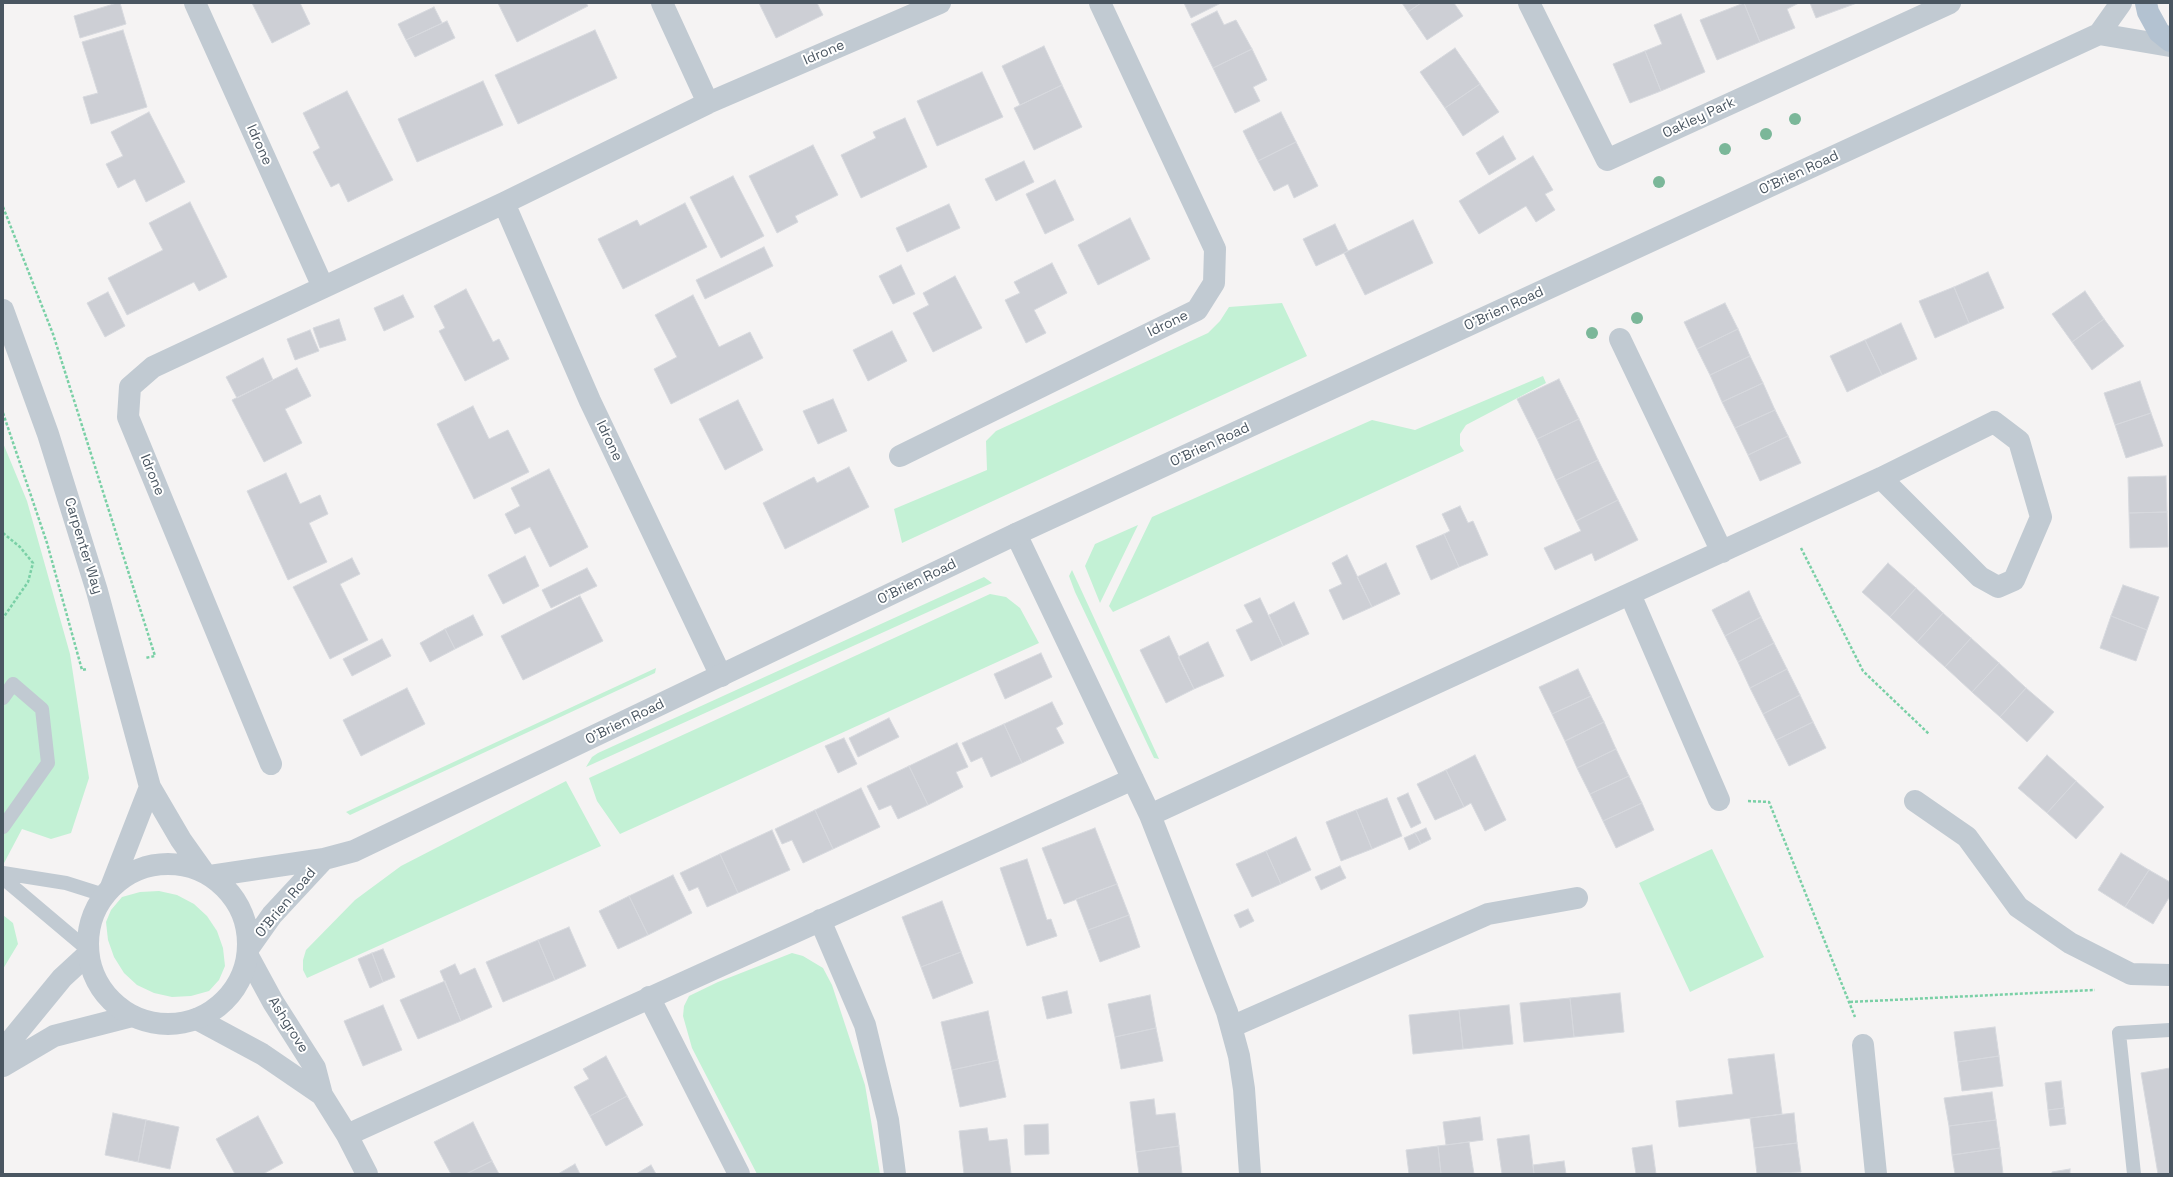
<!DOCTYPE html>
<style>
body{margin:0}
#map{position:relative;width:2173px;height:1177px;overflow:hidden;background:#f5f3f3;font-family:"Space Grotesk",sans-serif}
canvas{display:block}
.frame{position:absolute;inset:0;border:4px solid #4a5661;pointer-events:none}
</style>
<div id="map">
<canvas width="2173" height="1177"></canvas>
<div class="frame"></div>
</div>
<script>
const context = document.querySelector('canvas').getContext('2d');
context.lineJoin = 'round';
function fill(path, color) { context.fillStyle = color; context.fill(path, 'evenodd'); }
const poly = rows => new Path2D(rows.map(r => 'M' + r).join(''));
function strokePath(path, color, width, dash) { context.strokeStyle = color; context.lineWidth = width; context.lineCap = dash ? 'butt' : 'round'; context.setLineDash(dash || []); context.stroke(path); }
function drawText(font, color, halo, rows, align = 'center') {
  context.font = font + ' "Space Grotesk",sans-serif'; context.lineWidth = 4; context.setLineDash([]); context.textBaseline = 'middle'; context.strokeStyle = halo; context.fillStyle = color; for (const [text, x, y, turn = 0] of rows) {
    context.save(); context.translate(x, y); context.rotate((+turn || 0) * Math.PI / 180); context.textAlign = isNaN(turn) ? turn : align; if (halo) context.strokeText(text, 0, 0); context.fillText(text, 0, 0); context.restore();
  }
}
fill(poly([
 [1282,303,1307,356,902,543,894,509,987,470,986,441,996,431,1208,333,1220,321,1229,307],
 [1543,376,1546,383,1466,425,1460,434,1460,445,1464,451,1113,612,1109,606,1152,517,1372,420,1415,430],
 [3,443,27,501,70,654,89,778,71,833,51,839,22,829,3,865],
 [1138,525,1100,603,1085,566,1095,544],
 [1072,570,1159,759,1154,758,1075,592,1069,576],
 [984,577,992,583,586,767,592,757,598,753],
 [990,594,1006,597,1020,608,1039,643,620,834,597,801,589,778],
 [656,668,655,673,350,815,346,812],
 [566,781,601,846,307,978,303,970,303,960,306,950,355,900,401,866],
 [1712,849,1764,957,1690,992,1639,883],
 [159,891,177,895,194,904,207,916,217,931,223,948,225,966,219,980,209,991,191,996,172,997,154,993,137,985,124,973,114,957,108,940,106,922,111,910,122,897,140,892],
 [3,915,13,923,18,944,3,969],
 [792,953,803,956,823,968,832,985,865,1085,880,1174,757,1174,692,1048,683,1016,684,1006,689,996,718,982]
]), '#c3f1d5');
const building = poly([
 [117,3,120,3,126,24,80,38,74,16,117,3],
 [252,3,300,3,310,24,272,43,252,3],
 [498,3,586,3,588,6,517,42,498,3],
 [759,3,817,3,823,15,776,38,759,3],
 [1184,3,1221,3,1191,18,1184,3],
 [1402,3,1421,3,1408,12,1402,3],
 [1421,3,1454,3,1463,16,1427,40,1408,12,1421,3],
 [1744,3,1760,42,1717,60,1700,20,1744,3],
 [1744,3,1799,3,1787,9,1795,28,1760,42,1744,3],
 [1810,3,1857,3,1816,18,1810,3],
 [434,7,442,23,406,40,398,24,434,7],
 [1217,11,1224,25,1236,20,1252,49,1213,68,1191,24,1217,11],
 [1681,14,1705,72,1661,91,1645,51,1662,44,1654,25,1681,14],
 [447,21,455,38,415,57,406,40,447,21],
 [123,30,147,107,91,124,83,97,98,93,82,42,123,30],
 [595,30,617,78,518,124,495,75,595,30],
 [1044,46,1062,85,1020,105,1002,66,1044,46],
 [1455,48,1480,84,1445,108,1420,72,1455,48],
 [1252,49,1267,80,1253,87,1260,101,1235,113,1213,68,1252,49],
 [1645,51,1661,91,1630,103,1613,64,1645,51],
 [982,72,1003,117,937,146,917,101,982,72],
 [483,81,503,125,417,162,398,119,483,81],
 [1480,84,1499,112,1463,136,1445,108,1480,84],
 [1062,85,1082,127,1034,150,1014,108,1062,85],
 [347,91,393,180,348,202,339,183,331,187,313,152,320,148,303,113,347,91],
 [149,112,185,182,146,202,135,179,118,188,106,164,123,156,111,132,149,112],
 [1281,112,1296,142,1258,161,1243,131,1281,112],
 [905,118,927,167,861,198,841,155,876,138,873,132,905,118],
 [1503,136,1516,159,1489,175,1476,153,1503,136],
 [1296,142,1318,186,1294,198,1288,184,1274,191,1258,161,1296,142],
 [813,145,838,195,795,216,798,222,777,233,749,176,813,145],
 [1533,156,1553,190,1545,194,1555,210,1536,222,1526,206,1479,234,1459,201,1533,156],
 [1024,161,1034,182,996,201,985,179,1024,161],
 [733,176,764,236,721,258,690,197,733,176],
 [1055,180,1074,220,1045,234,1026,194,1055,180],
 [190,202,227,277,199,291,194,282,127,315,108,278,163,250,149,223,190,202],
 [685,203,707,247,623,289,598,239,637,220,640,226,685,203],
 [949,204,960,228,907,252,896,228,949,204],
 [1130,218,1150,259,1098,285,1078,245,1130,218],
 [1413,220,1433,263,1365,295,1344,253,1413,220],
 [1335,224,1348,251,1316,266,1303,239,1335,224],
 [764,247,773,266,705,299,696,280,764,247],
 [1052,263,1067,293,1034,310,1046,333,1026,343,1005,300,1020,293,1014,282,1052,263],
 [901,265,915,294,893,304,879,276,901,265],
 [1988,272,2004,308,1969,323,1954,287,1988,272],
 [955,276,982,328,933,352,913,313,929,305,923,293,955,276],
 [1954,287,1969,323,1935,338,1919,301,1954,287],
 [466,289,493,342,499,339,509,359,465,381,439,331,445,328,434,306,466,289],
 [2085,291,2104,319,2072,342,2052,314,2085,291],
 [108,292,125,326,105,337,87,303,108,292],
 [403,295,414,317,384,331,374,308,403,295],
 [693,295,719,347,750,332,763,358,671,404,654,369,677,357,655,315,693,295],
 [1725,303,1738,329,1697,349,1684,322,1725,303],
 [339,319,346,340,320,348,313,328,339,319],
 [2104,319,2124,346,2092,370,2072,342,2104,319],
 [1901,323,1917,359,1882,375,1865,340,1901,323],
 [1738,329,1750,356,1710,375,1697,349,1738,329],
 [310,330,319,351,295,360,287,339,310,330],
 [892,331,907,361,868,381,853,350,892,331],
 [1865,340,1882,375,1847,392,1830,356,1865,340],
 [1750,356,1763,383,1722,402,1710,375,1750,356],
 [263,358,273,380,237,398,226,377,263,358],
 [297,368,311,396,285,409,302,443,264,462,232,400,297,368],
 [1559,379,1579,419,1537,439,1517,399,1559,379],
 [2140,381,2151,413,2115,425,2104,393,2140,381],
 [1763,383,1775,410,1735,428,1722,402,1763,383],
 [833,399,847,431,818,444,803,411,833,399],
 [738,400,763,450,725,470,699,419,738,400],
 [473,406,489,439,508,430,529,472,474,499,437,424,473,406],
 [1775,410,1788,436,1748,455,1735,428,1775,410],
 [2151,413,2163,446,2126,458,2115,425,2151,413],
 [1579,419,1598,460,1556,480,1537,439,1579,419],
 [1788,436,1801,463,1760,481,1748,455,1788,436],
 [1598,460,1618,500,1576,521,1556,480,1598,460],
 [849,467,869,507,785,549,763,503,814,477,817,483,849,467],
 [549,469,588,547,550,567,530,527,515,534,505,514,520,506,511,488,549,469],
 [286,473,300,504,320,495,328,514,309,523,327,562,288,580,247,491,286,473],
 [2166,476,2167,512,2129,513,2128,477,2166,476],
 [1618,500,1638,540,1595,561,1592,553,1555,570,1544,548,1581,531,1576,521,1618,500],
 [1460,506,1468,523,1473,521,1488,555,1459,567,1444,534,1450,531,1442,514,1460,506],
 [2167,512,2168,547,2130,548,2129,513,2167,512],
 [1444,534,1459,567,1431,580,1416,546,1444,534],
 [1347,555,1372,607,1343,620,1329,590,1342,584,1332,563,1347,555],
 [525,556,539,586,503,604,488,575,525,556],
 [352,558,360,574,340,584,368,640,330,659,293,587,352,558],
 [1386,563,1400,594,1372,607,1357,577,1386,563],
 [1888,563,1916,588,1890,617,1862,592,1888,563],
 [587,568,597,586,551,608,542,590,587,568],
 [2123,585,2159,597,2147,630,2111,616,2123,585],
 [1916,588,1943,613,1917,642,1890,617,1916,588],
 [1749,591,1761,617,1725,636,1712,610,1749,591],
 [580,596,603,641,523,680,501,636,580,596],
 [1260,598,1283,646,1251,661,1236,630,1253,622,1244,605,1260,598],
 [1294,602,1309,634,1283,646,1269,615,1294,602],
 [1943,613,1971,638,1945,667,1917,642,1943,613],
 [473,615,483,635,455,649,445,629,473,615],
 [2111,616,2147,630,2136,661,2100,648,2111,616],
 [1761,617,1774,643,1738,662,1725,636,1761,617],
 [445,629,455,649,430,662,420,643,445,629],
 [1169,636,1194,689,1166,703,1140,650,1169,636],
 [1971,638,1999,663,1972,692,1945,667,1971,638],
 [382,639,391,656,352,676,343,659,382,639],
 [1208,642,1224,676,1194,689,1178,657,1208,642],
 [1774,643,1787,669,1750,688,1738,662,1774,643],
 [1041,653,1052,677,1005,699,994,674,1041,653],
 [1999,663,2026,688,2000,717,1972,692,1999,663],
 [1578,669,1591,696,1552,714,1539,687,1578,669],
 [1787,669,1800,695,1763,714,1750,688,1787,669],
 [407,688,425,724,361,756,343,720,407,688],
 [2026,688,2054,712,2027,742,2000,717,2026,688],
 [1800,695,1813,722,1776,740,1763,714,1800,695],
 [1591,696,1604,722,1565,741,1552,714,1591,696],
 [1052,702,1063,724,1056,728,1064,743,1022,763,1004,724,1052,702],
 [889,718,899,737,858,757,849,738,889,718],
 [1604,722,1616,749,1577,768,1565,741,1604,722],
 [1813,722,1826,748,1789,766,1776,740,1813,722],
 [1004,724,1022,763,991,777,982,757,971,762,962,743,1004,724],
 [844,738,857,764,838,773,825,746,844,738],
 [957,743,968,767,956,772,963,787,928,805,909,766,957,743],
 [1616,749,1629,776,1590,794,1577,768,1616,749],
 [1475,755,1506,820,1485,831,1471,803,1464,807,1446,770,1475,755],
 [2047,755,2076,781,2047,813,2018,788,2047,755],
 [909,766,928,805,898,819,891,805,879,810,867,786,909,766],
 [1446,770,1464,807,1435,820,1417,784,1446,770],
 [1629,776,1642,803,1603,821,1590,794,1629,776],
 [2076,781,2104,807,2076,839,2047,813,2076,781],
 [861,788,880,827,833,849,815,810,861,788],
 [1408,793,1421,823,1411,828,1397,798,1408,793],
 [1387,798,1402,836,1372,849,1356,810,1387,798],
 [1642,803,1654,830,1616,848,1603,821,1642,803],
 [815,810,833,849,803,863,792,840,782,844,775,829,815,810],
 [1356,810,1372,849,1341,861,1326,822,1356,810],
 [1095,828,1117,884,1064,904,1042,848,1095,828],
 [1426,828,1431,839,1421,844,1415,833,1426,828],
 [772,830,790,870,738,893,720,854,772,830],
 [1415,833,1421,844,1409,850,1404,838,1415,833],
 [1296,837,1311,870,1281,884,1266,851,1296,837],
 [1266,851,1281,884,1252,897,1236,864,1266,851],
 [2121,853,2149,870,2125,907,2098,890,2121,853],
 [720,854,738,893,707,907,698,887,689,891,680,873,720,854],
 [1027,859,1047,920,1051,919,1057,936,1027,946,1000,868,1027,859],
 [1340,866,1346,878,1321,890,1315,877,1340,866],
 [2149,870,2170,882,2170,896,2153,924,2125,907,2149,870],
 [673,875,692,913,648,935,629,896,673,875],
 [1117,884,1129,915,1088,930,1076,899,1117,884],
 [629,896,648,935,618,949,599,911,629,896],
 [942,901,961,952,921,967,902,917,942,901],
 [1248,909,1254,921,1240,928,1234,915,1248,909],
 [1129,915,1140,947,1100,962,1088,930,1129,915],
 [569,927,586,966,555,980,538,940,569,927],
 [538,940,555,980,503,1002,486,962,538,940],
 [383,949,395,977,383,982,372,953,383,949],
 [961,952,973,983,933,999,921,967,961,952],
 [372,953,383,982,370,988,358,959,372,953],
 [455,964,460,975,475,968,492,1007,461,1021,440,971,455,964],
 [445,981,461,1021,418,1039,400,1000,445,981],
 [1067,991,1072,1013,1047,1019,1042,997,1067,991],
 [1620,993,1624,1032,1574,1037,1570,998,1620,993],
 [1150,995,1156,1028,1115,1037,1108,1004,1150,995],
 [1570,998,1574,1037,1524,1042,1520,1003,1570,998],
 [383,1005,402,1050,363,1066,344,1021,383,1005],
 [1509,1005,1513,1044,1463,1049,1459,1010,1509,1005],
 [1459,1010,1463,1049,1413,1054,1409,1015,1459,1010],
 [988,1011,998,1060,952,1070,941,1022,988,1011],
 [1995,1027,1999,1056,1958,1062,1954,1032,1995,1027],
 [1156,1028,1163,1061,1121,1069,1115,1037,1156,1028],
 [1774,1054,1782,1114,1679,1127,1676,1101,1733,1094,1728,1059,1774,1054],
 [606,1056,627,1096,590,1116,574,1087,589,1079,583,1069,606,1056],
 [1999,1056,2003,1086,1962,1091,1958,1062,1999,1056],
 [998,1060,1006,1097,960,1107,952,1070,998,1060],
 [2170,1068,2170,1174,2158,1174,2141,1073,2170,1068],
 [2061,1081,2064,1108,2048,1110,2045,1083,2061,1081],
 [1992,1092,1996,1120,1949,1126,1944,1098,1992,1092],
 [627,1096,643,1125,606,1146,590,1116,627,1096],
 [1154,1099,1156,1115,1175,1113,1179,1146,1136,1152,1130,1102,1154,1099],
 [2064,1108,2066,1124,2050,1126,2048,1110,2064,1108],
 [113,1113,146,1120,138,1162,105,1155,113,1113],
 [1794,1113,1797,1143,1754,1148,1750,1118,1794,1113],
 [258,1116,283,1163,263,1174,235,1174,216,1139,258,1116],
 [1480,1117,1483,1140,1446,1145,1443,1122,1480,1117],
 [146,1120,179,1127,170,1169,138,1162,146,1120],
 [1996,1120,2000,1148,1952,1155,1949,1126,1996,1120],
 [473,1122,492,1161,466,1174,451,1174,434,1142,473,1122],
 [1048,1124,1049,1154,1025,1155,1024,1125,1048,1124],
 [987,1128,989,1141,1007,1139,1011,1174,964,1174,959,1131,987,1128],
 [1529,1135,1534,1174,1502,1174,1497,1139,1529,1135],
 [1469,1142,1474,1174,1441,1174,1438,1146,1469,1142],
 [1797,1143,1801,1172,1757,1174,1754,1148,1797,1143],
 [1652,1145,1656,1174,1636,1174,1632,1148,1652,1145],
 [1179,1146,1182,1174,1139,1174,1136,1152,1179,1146],
 [1438,1146,1441,1174,1409,1174,1406,1150,1438,1146],
 [2000,1148,2003,1174,1955,1174,1952,1155,2000,1148],
 [492,1161,499,1174,466,1174,492,1161],
 [1564,1161,1566,1174,1534,1174,1533,1165,1564,1161],
 [575,1164,580,1174,558,1174,575,1164],
 [651,1165,656,1174,636,1174,651,1165],
 [2070,1169,2070,1174,2052,1174,2052,1172,2070,1169]
]);
fill(building, '#cdcfd5');
strokePath(building, '#d7d9de', 1);
strokePath(poly([
 [3,207,53,334,155,656,145,658],
 [3,413,47,543,82,670,87,669],
 [3,533,20,547,33,563,28,582,3,618],
 [1801,548,1863,671,1929,734],
 [1748,801,1769,802,1855,1017],
 [1850,1002,2095,990]
]), '#7ad0a6', 2.5, [3, 2]);
strokePath(poly([
 [3,698,13,684,42,709,48,763,3,827],
 [3,873,66,883,104,895],
 [3,878,87,949],
 [2134,1174,2119,1033,2170,1030]
]), '#c1cad2', 14);
strokePath(poly([
 [195,3,323,287],
 [662,3,708,103],
 [1529,3,1607,160,1950,3],
 [504,203,590,401,721,676],
 [1620,339,1722,552],
 [900,456,1197,310,1214,283,1215,249,1100,3],
 [1016,534,1150,815,1227,1012,1239,1056,1244,1089,1250,1174],
 [1630,594,1719,800],
 [271,764,128,417,130,387,153,367,504,203,708,103,940,3],
 [1915,801,1967,837,2018,907,2070,943,2131,974,2170,975],
 [1150,815,1881,478,1994,422,2019,441,2041,517,2014,580,1998,587,1980,577,1881,478],
 [820,920,865,1025,888,1120,895,1174],
 [248,956,273,1002,315,1068,322,1095,347,1135,367,1174],
 [649,997,739,1174],
 [197,1019,262,1054,322,1095],
 [1231,1027,1488,914,1577,898],
 [1863,1045,1876,1174],
 [3,1050,62,978,88,954],
 [3,1066,54,1036,132,1016],
 [347,1135,1133,779]
]), '#c1cad2', 22);
strokePath(poly([
 [2099,34,2170,46],
 [3,310,48,434,97,591,150,787,181,840,203,871],
 '88 944a80 80 0 1 1 160 0a80 80 0 1 1-160 0Z',
 [210,876,324,859,354,851,1016,534,2099,34,2121,3],
 [111,887,150,787],
 [248,949,272,915,324,859]
]), '#c1cad2', 22);
strokePath(poly([
 [2146,3,2148,12,2159,32,2170,41]
]), '#b3c2d1', 22);
context.fillStyle = '#7bb799';
for (const [x, y] of [
 [1795,119],
 [1766,134],
 [1725,149],
 [1659,182],
 [1637,318],
 [1592,333]
]) { context.beginPath(); context.arc(x, y, 6, 0, 2 * Math.PI); context.fill(); }
drawText('14px', '#4a5661', '#fff', [
 ["Idrone",824,53,-23],
 ["Oakley Park",1699,118,-25],
 ["Idrone",259,145,66],
 ["O'Brien Road",1799,173,-25],
 ["O'Brien Road",1504,309,-25],
 ["Idrone",1168,324,-26],
 ["Idrone",609,441,64],
 ["O'Brien Road",1210,445,-25],
 ["Idrone",152,475,68],
 ["Carpenter Way",83,546,73],
 ["O'Brien Road",917,582,-26],
 ["O'Brien Road",625,722,-26],
 ["O'Brien Road",286,903,-50],
 ["Ashgrove",288,1025,58]
]);
</script>
